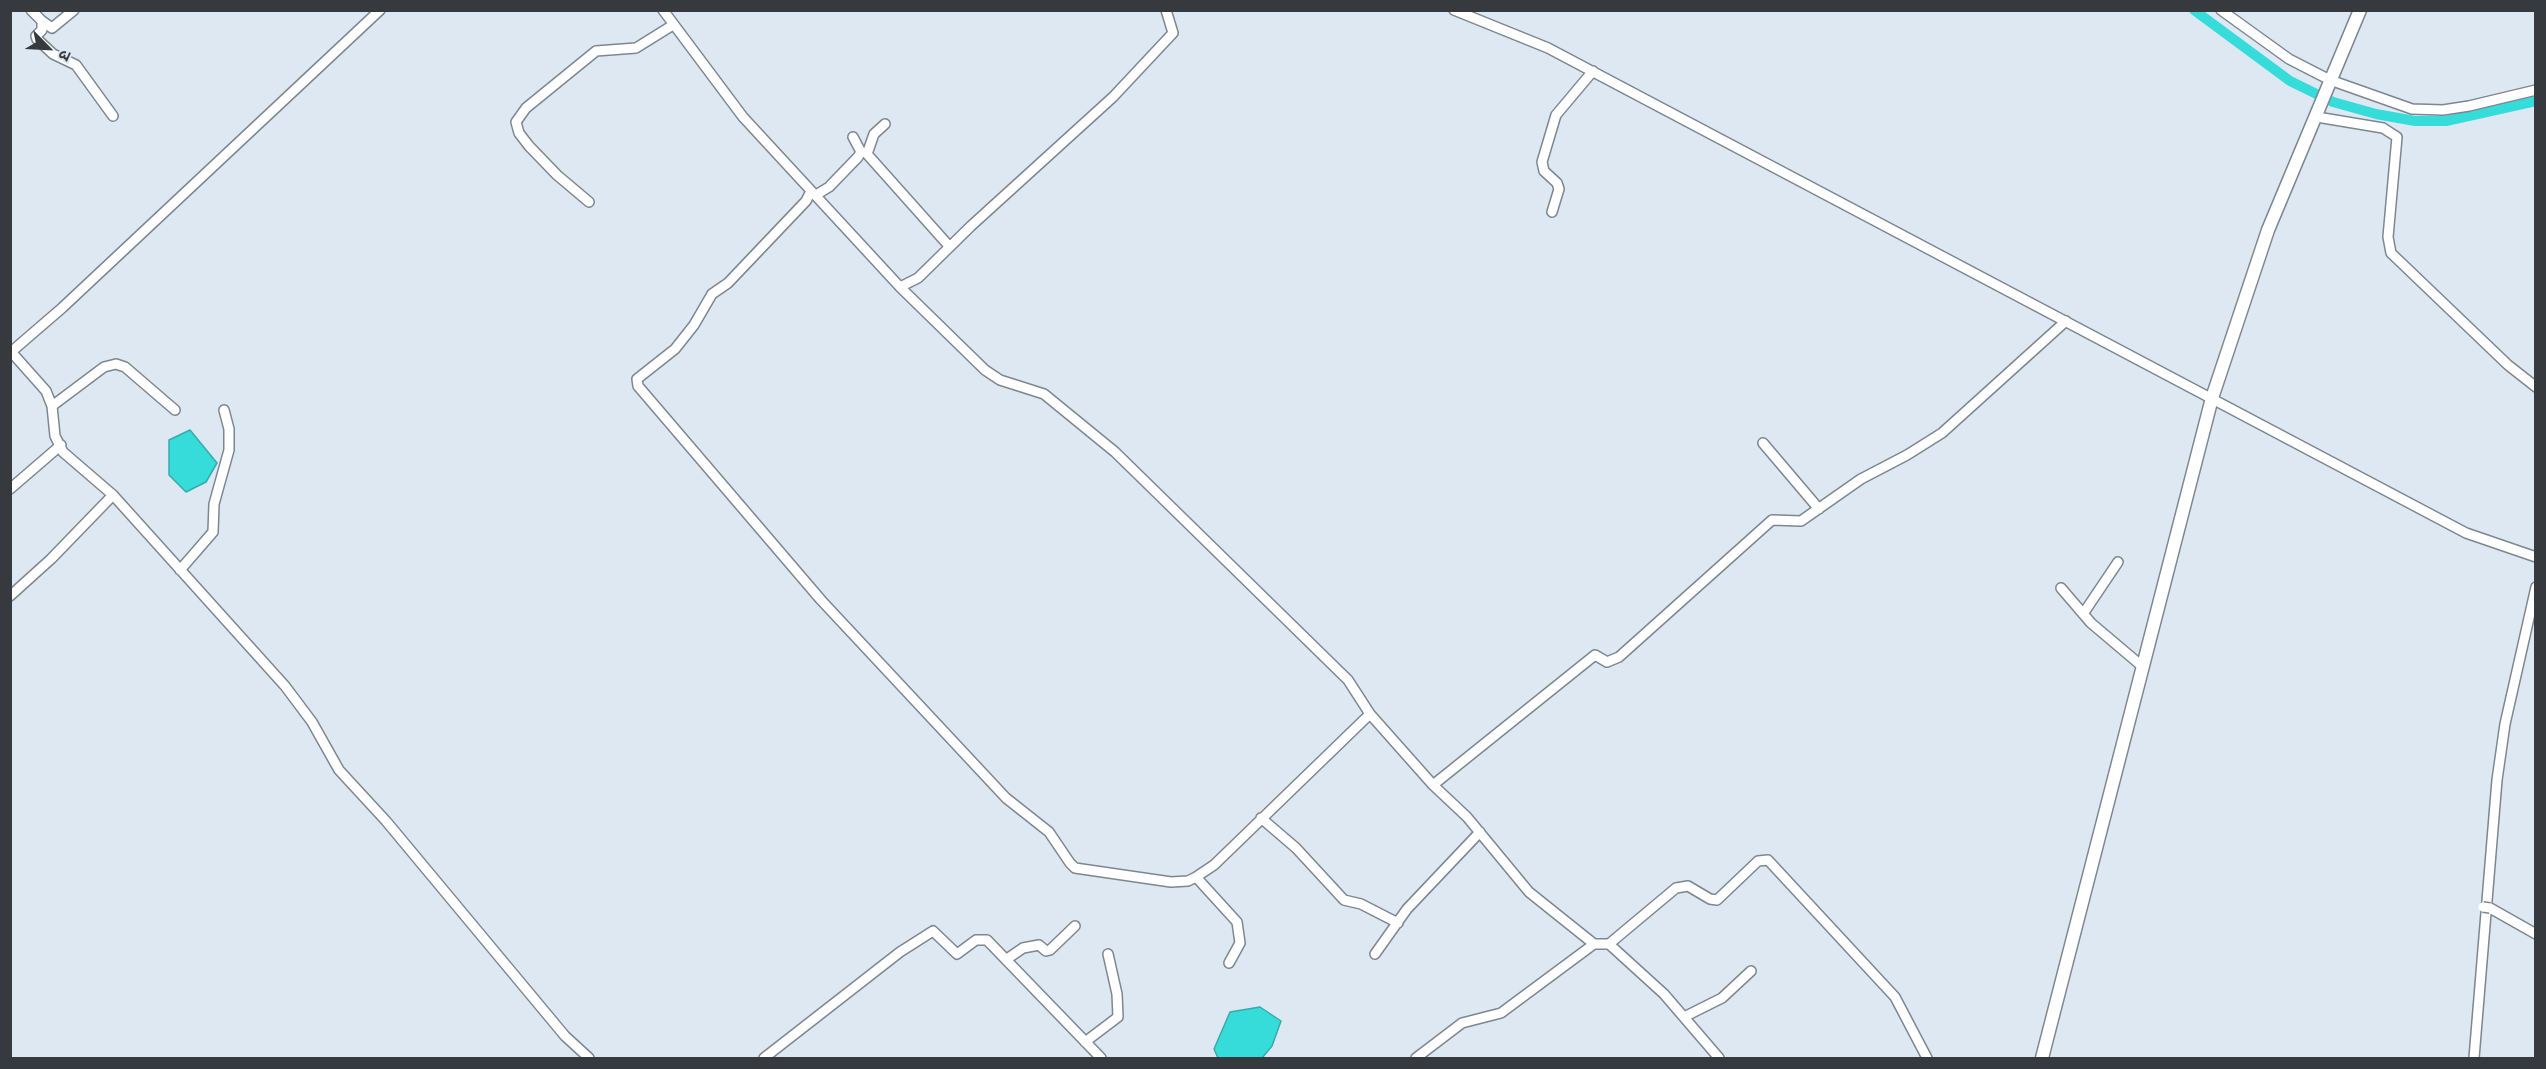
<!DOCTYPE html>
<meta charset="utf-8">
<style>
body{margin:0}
#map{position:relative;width:2546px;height:1069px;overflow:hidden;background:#dee8f2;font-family:"Fira Sans Condensed","Noto Sans Devanagari",sans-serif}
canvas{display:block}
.frame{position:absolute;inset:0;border:12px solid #363a3e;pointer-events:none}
.north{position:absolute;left:18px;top:18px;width:60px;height:60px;-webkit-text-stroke:4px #dee8f2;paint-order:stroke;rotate:114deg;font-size:16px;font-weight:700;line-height:24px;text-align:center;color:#363a3e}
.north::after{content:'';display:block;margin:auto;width:21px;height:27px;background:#363a3e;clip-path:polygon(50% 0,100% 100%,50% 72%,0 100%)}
</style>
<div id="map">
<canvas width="2546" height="1069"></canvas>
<div class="frame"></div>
<div class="north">उ</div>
</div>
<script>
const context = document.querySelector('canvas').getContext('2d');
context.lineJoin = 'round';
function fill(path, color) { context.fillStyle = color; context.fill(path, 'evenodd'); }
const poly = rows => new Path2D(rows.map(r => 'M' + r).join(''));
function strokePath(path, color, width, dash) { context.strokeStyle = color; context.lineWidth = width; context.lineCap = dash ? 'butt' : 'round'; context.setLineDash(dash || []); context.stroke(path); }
const water = poly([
 [190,430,217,463,206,482,186,492,169,475,169,440,190,430],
 [1260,1007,1281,1021,1272,1046,1262,1058,1218,1058,1214,1049,1230,1012,1260,1007]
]);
fill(water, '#35dcda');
strokePath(water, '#35abab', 1.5);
strokePath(poly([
 [2194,10,2290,81,2333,102,2376,114,2415,121,2446,121,2536,101]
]), '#35dcda', 10);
const minor = poly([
 [31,10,42,21,42,30,36,36,37,39,53,54,76,65,113,116],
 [663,10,743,117,900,287,918,278,971,226,1113,97,1173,33,1166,10],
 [1454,10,1548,48,2466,533,2536,557],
 [2221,10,2289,59,2330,80,2412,109,2443,110,2469,106,2536,90],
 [42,21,52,28,74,10],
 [2317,117,2383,128,2397,137,2388,237,2391,253,2508,365,2536,387],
 [885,124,874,134,867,154,949,246],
 [811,191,806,201,728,283,712,294,694,325,675,349,637,379,638,386,821,600,1006,798,1049,832,1070,863,1075,868,1171,882,1188,881,1196,877,1214,865,1370,714],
 [816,195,829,187,858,157,861,152,853,137],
 [589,202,557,175,529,146,519,133,516,122,526,108,596,51,636,48,673,25],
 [1552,212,1559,189,1557,183,1544,171,1542,162,1556,115,1593,71],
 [900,287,985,370,1000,380,1044,394,1115,452,1348,680,1370,714,1433,785,1467,817,1529,892,1594,944,1609,944,1664,994,1719,1058],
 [13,355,11,352,62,308,380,10],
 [14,355,46,391,52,406,55,436,63,452,113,495,285,686,312,722,339,770,386,821,565,1036,589,1058],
 [52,406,104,367,116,364,125,367,175,410],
 [1763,443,1819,509],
 [10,489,61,445],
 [180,570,213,532,214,504,229,450,229,429,224,410],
 [2061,588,2091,623,2143,667],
 [10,596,51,559,113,495],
 [2083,614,2118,562],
 [1433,785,1595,655,1607,662,1619,657,1772,520,1801,521,1861,479,1907,455,1942,433,2066,321],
 [1261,818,1296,848,1344,900,1361,904,1398,923],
 [1196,877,1237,922,1240,943,1229,963],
 [2490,908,2536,934],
 [1609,944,1676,888,1688,886,1710,899,1717,900,1758,861,1768,860,1895,997,1927,1058],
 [1375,954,1407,909,1480,832],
 [1007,959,1023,948,1039,945,1046,951,1050,950,1075,926],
 [1684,1017,1722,998,1751,971],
 [1085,1042,1118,1017,1117,994,1108,954],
 [764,1058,900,952,933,931,957,954,976,940,987,940,1101,1058],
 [1416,1058,1462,1023,1501,1013,1594,944],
 [2474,1058,2497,780,2505,724,2536,587]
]);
const tertiary = poly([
 [2042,1058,2212,398,2268,230,2360,10]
]);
strokePath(minor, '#7d8790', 12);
strokePath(tertiary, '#7d8790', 15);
strokePath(minor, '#fff', 9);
strokePath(tertiary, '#fff', 12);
const minorBridge = poly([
 [2483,907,2490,908]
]);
strokePath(minorBridge, '#7d8790', 12, []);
strokePath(minorBridge, '#fff', 9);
</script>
